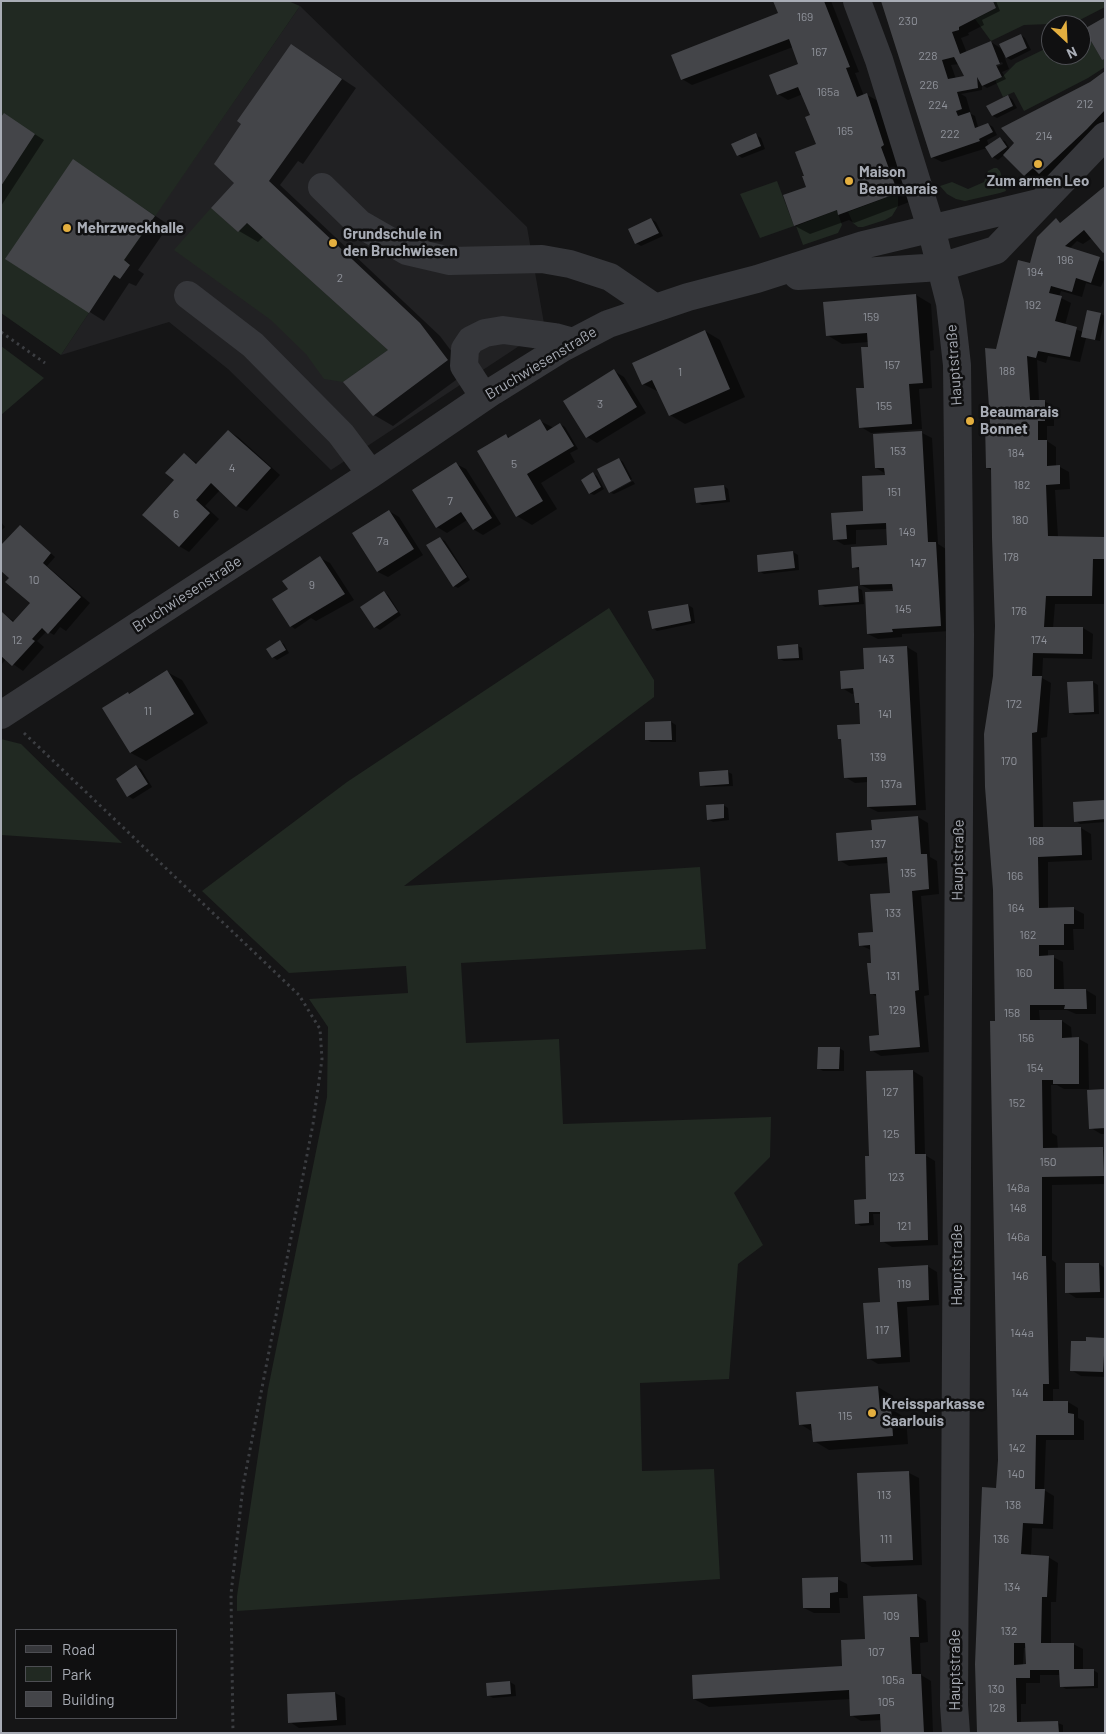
<!DOCTYPE html>
<meta charset="utf-8">
<style>
body{margin:0}
#map{position:relative;width:1106px;height:1734px;overflow:hidden;background:#151516;font-family:Barlow,sans-serif}
canvas{display:block}
.frame{position:absolute;inset:0;border:2px solid #a8acb5;pointer-events:none}
.legend{position:absolute;left:15px;top:1629px;width:162px;height:90px;box-sizing:border-box;background:#101011;border:1px solid #4d4e53;margin:0;padding:6px 9px;list-style:none;font-size:15px;color:#a8acb5}
.legend li{display:flex;align-items:center;gap:10px;height:25px}
.legend b{width:25px;border:1px solid #4d4e53}
.north{position:absolute;left:1041px;top:15px;width:50px;height:50px;box-sizing:border-box;background:#101011;border:1px solid #4d4e53;border-radius:50%;rotate:155deg;font-size:14px;font-weight:700;line-height:20px;text-align:center;color:#a8acb5}
.north::after{content:'';display:block;margin:auto;width:18px;height:22px;background:#e4af3f;clip-path:polygon(50% 0,100% 100%,50% 72%,0 100%)}
</style>
<div id="map">
<canvas width="1106" height="1734"></canvas>
<div class="frame"></div>
<ul class="legend">
<li><b style="height:6px;background:#36373b"></b>Road</li>
<li><b style="height:14px;background:#212922"></b>Park</li>
<li><b style="height:14px;background:#444549"></b>Building</li>
</ul>
<div class="north">N</div>
</div>
<script>
const context = document.querySelector('canvas').getContext('2d');
context.lineJoin = 'round';
function fill(path, color) { context.fillStyle = color; context.fill(path, 'evenodd'); }
const poly = rows => new Path2D(rows.map(r => 'M' + r).join(''));
function strokePath(path, color, width, dash) { context.strokeStyle = color; context.lineWidth = width; context.lineCap = dash ? 'butt' : 'round'; context.setLineDash(dash || []); context.stroke(path); }
function drawText(font, color, halo, rows, align = 'center') {
  context.font = font + ' Barlow,sans-serif'; context.lineWidth = 5; context.setLineDash([]); context.textBaseline = 'middle'; context.strokeStyle = halo; context.fillStyle = color; for (const [text, x, y, turn = 0] of rows) {
    context.save(); context.translate(x, y); context.rotate((+turn || 0) * Math.PI / 180); context.textAlign = isNaN(turn) ? turn : align; if (halo) context.strokeText(text, 0, 0); context.fillText(text, 0, 0); context.restore();
  }
}
fill(poly([
 [300,6,527,227,545,329,331,470,228,369,169,322,61,355,114,275,130,264,124,260]
]), '#212123');
fill(poly([
 [1,1,288,1,300,6,125,260,130,265,120,279,114,275,61,355,1,313],
 [993,1,1105,1,1105,7,1070,25,1064,25,1057,21,1050,24,1024,25,991,41,975,19,996,8],
 [1084,29,1102,60,1105,59,1105,67,1088,78,1024,111,1014,92,1003,97,995,80,1002,77,1016,63,1051,46,1051,55,1081,55,1081,31],
 [994,168,997,168,1000,171,1006,191,1000,193,965,201,956,199,947,194,940,186,952,182,968,189,984,182,988,171],
 [777,181,794,226,760,238,740,194],
 [898,193,898,206,892,216,885,220,863,227,858,227,853,223,848,212],
 [211,208,238,232,247,223,388,350,343,382,324,379,306,354,271,320,174,250],
 [837,210,842,225,838,233,803,245,796,226],
 [1,346,44,378,1,415],
 [609,608,654,680,654,697,404,886,700,867,706,949,461,963,466,1043,559,1039,563,1124,771,1117,770,1157,734,1193,763,1245,738,1264,729,1379,640,1383,642,1471,714,1469,720,1579,237,1611,237,1596,268,1389,327,1097,328,1027,309,999,408,993,406,966,289,973,202,891,347,782],
 [1,739,21,744,122,843,1,835]
]), '#212922');
fill(poly([
 [775,1,831,1,859,72,855,73,864,96,867,95,882,103,912,201,854,223,849,220,810,234,795,226,784,196,808,187,806,177,817,145,813,116,803,94,788,100,778,94,800,65,793,47,692,85,682,79,673,56,780,14],
 [882,1,996,1,1000,11,982,20,984,25,968,33,969,35,961,38,967,53,991,42,1002,49,1021,35,1025,38,1031,50,1011,60,1004,56,1009,69,1002,72,1006,79,987,88,982,85,982,90,961,94,966,97,971,114,975,116,978,127,988,124,993,127,997,135,987,140,989,146,1000,139,1005,141,1010,149,1105,73,1105,126,1040,184,1025,175,1004,155,998,160,993,157,987,148,942,162,932,157],
 [1002,62,1003,64,970,79,970,76],
 [959,64,965,77,956,79,951,65],
 [291,45,356,88,303,164,298,161,280,185,440,336,467,372,393,426,374,415,390,350,264,236,258,242,239,231,236,183,243,124],
 [1008,96,1012,99,1017,108,997,118,993,116],
 [1,119,14,121,44,140,1,206],
 [756,135,761,138,765,149,742,158,738,155],
 [73,161,169,225,138,270,144,274,136,286,129,283,104,321,6,259],
 [1105,187,1105,253,1092,238,1083,244,1077,241,1069,249,1105,262,1105,277,1101,287,1086,283,1082,297,1061,291,1059,297,1071,303,1065,325,1083,332,1101,314,1105,316,1100,341,1086,338,1080,362,1048,356,1046,363,1037,360,1039,401,1044,401,1054,407,1054,426,1047,426,1047,441,1056,447,1056,467,1060,467,1069,472,1070,489,1055,490,1058,537,1105,538,1105,604,1055,604,1053,628,1083,628,1093,634,1092,659,1043,658,1042,678,1051,683,1047,737,1041,738,1043,828,1081,828,1091,834,1092,860,1048,862,1048,909,1074,909,1084,914,1084,929,1073,929,1074,950,1048,950,1048,957,1053,957,1063,962,1064,990,1086,990,1096,996,1096,1014,1076,1014,1067,1010,1039,1010,1040,1021,1062,1021,1071,1027,1072,1039,1079,1039,1088,1044,1089,1089,1064,1089,1057,1085,1051,1085,1052,1133,1057,1136,1058,1150,1105,1150,1105,1184,1052,1185,1052,1260,1056,1263,1059,1389,1053,1389,1053,1402,1068,1402,1078,1408,1078,1418,1084,1421,1084,1440,1046,1440,1044,1490,1054,1496,1053,1529,1032,1528,1031,1556,1048,1557,1058,1563,1056,1602,1051,1602,1051,1644,1073,1644,1083,1649,1083,1670,1093,1670,1098,1673,1098,1688,1066,1689,1061,1686,1061,1675,1040,1675,1040,1683,1026,1683,1026,1704,1021,1704,1021,1723,1058,1723,1063,1725,1063,1733,978,1733,998,1489,999,1414,994,676,996,626,993,471,987,468,997,351,1031,264,1056,220,1061,224],
 [1024,1648,1027,1648,1027,1665,1023,1665],
 [651,219,656,222,663,236,641,246,636,243],
 [916,295,931,304,934,350,930,351,932,388,919,389,922,429,871,433,861,427,872,348,869,342,842,344,827,335],
 [705,331,720,340,745,397,685,424,670,415,659,392,643,384],
 [614,371,624,377,646,413,597,443,587,437,565,401],
 [540,421,554,428,560,424,565,427,578,449,570,453,575,462,541,483,557,509,532,525,517,516,506,435,511,438],
 [228,431,238,437,280,475,247,511,237,506,220,490,205,506,219,519,189,552,179,546,175,480,184,454,198,464],
 [922,433,932,438,938,544,946,549,950,631,902,634,902,637,878,639,868,634,894,592,894,589,871,590,861,585,860,571,854,567,888,546,887,529,856,530,856,544,844,545,834,539,833,514,865,512,886,476,886,474,876,468],
 [619,459,623,462,632,479,611,490,611,492,610,492],
 [456,464,466,469,501,524,483,535,473,529,467,520,447,533,437,527],
 [593,474,597,476,604,489,594,495,589,493],
 [633,481,635,484,614,494,611,493],
 [724,486,728,489,730,502,702,505,697,502],
 [389,511,399,517,423,555,388,577,378,572],
 [1,522,5,527,1,531],
 [24,529,55,557,47,566,90,603,66,631,60,627,54,635,47,631,37,641,44,647,23,671,6,659,1,665,1,615,2,613,15,622,32,603,11,578],
 [440,538,445,541,470,580,458,588,454,586],
 [793,552,798,555,799,570,764,574,759,571],
 [320,558,330,563,354,600,316,621,311,618,295,629,291,626,288,591],
 [858,588,862,590,864,604,825,607,820,604],
 [384,592,388,595,401,615,380,630,375,627],
 [688,605,693,608,695,623,657,631,653,628],
 [280,642,284,644,289,653,277,660,273,657],
 [798,646,802,648,803,660,784,661,780,659],
 [907,647,917,653,926,810,878,812,868,807,868,782,855,783,845,777,843,740,839,738,861,725,860,705,856,703,855,693,852,694,842,688,866,670,864,649],
 [167,672,182,680,208,723,146,761,131,753,104,708],
 [1093,682,1098,685,1099,714,1075,715,1070,712],
 [671,722,676,725,676,742,651,742,646,739],
 [136,767,141,769,152,787,133,799,128,796],
 [728,772,732,774,733,786,706,787,701,785],
 [1104,801,1105,822,1080,824,1076,821],
 [723,805,728,808,729,820,713,822,708,819],
 [918,817,928,823,930,857,937,861,939,894,921,896,929,995,924,996,929,1052,881,1056,871,1050,880,1036,877,997,871,993,871,950,860,945,874,933,891,894,889,863,849,866,839,860,873,832],
 [839,1048,844,1051,844,1071,823,1071,818,1068],
 [913,1071,923,1077,925,1155,935,1161,938,1245,892,1247,882,1241,881,1214,873,1214,874,1225,861,1226,856,1223,867,1201,870,1157],
 [1105,1090,1105,1134,1101,1134,1091,1128],
 [1099,1264,1105,1268,1105,1298,1076,1298,1067,1292],
 [927,1266,937,1272,939,1305,907,1307,910,1362,878,1364,868,1358,882,1304],
 [1105,1340,1105,1377,1081,1376,1071,1370,1087,1343],
 [878,1387,893,1396,894,1411,906,1418,908,1444,829,1450,814,1441,813,1432,800,1424],
 [909,1473,919,1478,922,1565,872,1567,862,1562],
 [837,1579,847,1584,848,1598,839,1598,840,1613,814,1613,804,1608],
 [916,1595,926,1601,928,1642,920,1643,921,1675,931,1681,933,1733,883,1733,882,1720,861,1721,851,1715,851,1699,709,1707,694,1699,843,1667,867,1641],
 [510,1682,515,1685,516,1696,493,1698,488,1695],
 [335,1693,345,1698,346,1725,299,1728,290,1722,288,1695]
]), '#0007');
fill(poly([
 [773,1,824,1,850,67,846,68,857,97,867,93,884,145,881,147,898,193,838,215,837,210,794,226,783,195,806,187,802,176,804,176,795,152,816,144,805,117,810,115,798,87,777,95,769,75,798,64,789,39,681,80,671,55,778,13],
 [881,1,993,1,996,8,959,27,959,30,952,32,960,54,991,41,1000,64,996,65,1002,77,982,86,977,77,978,88,957,92,962,109,956,111,958,116,970,112,975,128,988,123,993,132,979,139,980,141,931,158],
 [954,57,964,76,948,79,942,60],
 [1105,17,1105,59,1102,60,1084,29],
 [1021,34,1027,48,1006,58,999,44],
 [291,44,342,79,269,181,420,323,448,360,373,416,343,382,388,350,247,223,238,232,211,208,234,183,214,164,241,124,237,121],
 [1105,71,1105,110,1087,129,1039,174,1033,168,1024,176,1003,155,1014,143,1001,128,1090,82],
 [1008,95,1013,106,992,116,986,106],
 [4,113,35,134,1,186,1,117],
 [756,133,761,146,737,156,731,144],
 [1000,137,1007,147,992,158,985,147],
 [73,159,155,216,124,260,130,265,120,279,114,275,89,313,5,259],
 [1105,186,1105,252,1103,253,1084,230,1065,246,1100,257,1091,283,1076,278,1072,292,1051,286,1049,293,1062,296,1055,321,1077,327,1070,357,1038,351,1036,358,1027,356,1030,400,1045,400,1045,421,1038,421,1038,440,1047,440,1047,466,1060,465,1060,484,1046,485,1048,536,1105,537,1105,559,1093,559,1092,596,1046,596,1044,627,1083,627,1083,654,1033,653,1032,676,1042,676,1037,732,1032,733,1034,827,1081,827,1082,855,1038,857,1039,908,1074,907,1074,924,1064,924,1064,945,1039,945,1039,956,1054,955,1054,989,1086,989,1087,1009,1064,1009,1065,1005,1030,1005,1030,1020,1062,1020,1062,1038,1079,1037,1079,1084,1053,1084,1053,1080,1042,1080,1043,1148,1103,1147,1104,1176,1042,1177,1042,1256,1046,1256,1049,1384,1043,1384,1043,1401,1068,1401,1068,1413,1074,1414,1074,1435,1036,1435,1035,1489,1045,1489,1043,1524,1023,1523,1021,1554,1049,1556,1047,1597,1042,1597,1041,1643,1074,1643,1074,1669,1094,1669,1094,1686,1060,1687,1059,1670,1030,1670,1030,1678,1016,1678,1017,1722,1058,1721,1059,1733,977,1733,975,1664,982,1487,996,1488,998,1460,990,1021,995,1021,993,890,985,787,984,734,993,676,995,626,992,538,991,468,986,468,985,422,990,422,985,348,996,349,1018,260,1030,263,1037,237,1056,218,1060,223],
 [1014,1643,1025,1643,1026,1664,1014,1665],
 [651,218,659,233,635,244,628,229],
 [916,294,923,383,909,384,912,424,859,428,856,388,864,388,861,347,868,347,867,333,826,336,823,302],
 [1087,310,1101,313,1095,340,1081,337],
 [705,330,730,389,669,416,652,380,642,385,632,363],
 [614,369,637,407,586,438,563,401],
 [540,419,547,431,560,423,574,446,527,474,543,501,516,517,477,451,506,434,508,438],
 [228,430,271,468,236,507,211,483,196,500,210,513,179,547,142,515,174,480,165,473,184,453,196,464],
 [922,431,928,542,936,542,941,626,892,629,893,632,867,634,865,592,893,591,892,584,860,585,859,567,852,568,851,547,887,545,886,523,846,525,847,539,833,540,831,513,863,511,862,476,885,475,884,468,875,468,873,434],
 [619,458,631,481,609,493,597,469],
 [456,462,492,518,473,530,461,512,436,528,412,490],
 [593,472,601,487,589,494,581,480],
 [724,485,726,500,696,503,694,488],
 [389,510,414,549,377,572,352,533],
 [20,525,51,553,43,563,81,597,48,634,42,628,32,639,35,641,12,666,1,656,1,613,2,612,13,622,30,603,5,582,9,578,1,571,1,545],
 [440,537,467,577,453,587,426,545],
 [793,551,795,568,758,572,757,555],
 [320,556,345,594,290,627,272,599,288,589,282,581],
 [858,586,859,602,819,605,818,590],
 [384,591,398,612,374,628,360,607],
 [688,604,691,621,652,629,648,611],
 [280,640,286,650,272,658,266,649],
 [798,644,799,658,778,659,777,646],
 [907,646,916,805,867,807,867,777,844,778,841,739,838,739,837,725,860,724,859,703,855,703,853,688,841,689,840,671,864,669,863,648],
 [167,670,194,714,130,753,102,708,128,692,129,694],
 [1093,681,1094,712,1069,713,1067,682],
 [671,721,672,740,645,740,645,722],
 [136,765,148,784,127,797,116,779],
 [728,770,729,784,700,786,699,772],
 [1104,800,1105,819,1074,822,1073,802],
 [724,804,724,818,707,820,706,805],
 [918,816,921,854,927,854,929,889,912,891,919,990,915,991,920,1047,870,1051,869,1036,879,1035,876,994,870,994,867,963,871,963,870,945,859,946,858,933,873,932,870,894,890,893,887,857,838,861,836,833,872,830,871,820],
 [818,1047,840,1047,839,1069,817,1069],
 [913,1070,915,1154,926,1154,928,1240,880,1242,880,1212,869,1212,869,1223,855,1224,854,1200,866,1199,865,1156,869,1156,866,1071],
 [1105,1089,1105,1128,1089,1129,1087,1090],
 [1065,1263,1099,1263,1100,1292,1065,1293],
 [928,1265,929,1300,897,1302,901,1357,867,1359,863,1303,880,1302,878,1268],
 [1086,1337,1105,1338,1103,1372,1070,1371,1071,1341,1086,1341],
 [878,1386,880,1409,891,1408,893,1436,813,1442,811,1424,799,1425,796,1392],
 [909,1471,913,1560,861,1562,857,1473],
 [838,1577,838,1592,830,1593,830,1608,803,1608,802,1578],
 [917,1594,919,1637,910,1637,912,1674,921,1674,924,1733,881,1733,880,1714,850,1716,849,1690,693,1699,692,1675,842,1666,841,1640,865,1639,863,1596],
 [510,1681,511,1694,487,1696,486,1683],
 [335,1692,337,1720,288,1723,287,1694]
]), '#444549');
strokePath(poly([
 [1,332,45,363],
 [24,733,299,995,320,1029,322,1059,313,1124,243,1486,231,1594,233,1733]
]), '#3c3e42', 3, [2.5, 4]);
strokePath(poly([
 [857,1,879,60,931,228,950,303,957,365,960,635,954,1705,956,1733],
 [322,187,360,224,407,251,450,261,542,259,570,264,610,277,654,307],
 [798,276,941,267,996,250,1105,136],
 [188,295,253,345,341,434,371,474],
 [484,397,464,366,465,349,471,340,485,333,503,330,555,337,573,342],
 [1,715,371,474,493,391,562,348,608,324,688,297,757,279,863,245,1042,202]
]), '#36373b', 28);
for (const [x, y, r, color] of [
 [1038,164,5,"#e4af3f"],
 [849,181,5,"#e4af3f"],
 [67,228,5,"#e4af3f"],
 [333,243,5,"#e4af3f"],
 [970,421,5,"#e4af3f"],
 [872,1413,5,"#e4af3f"]
]) { const dot = new Path2D(); dot.arc(x, y, r, 0, 2 * Math.PI); context.fillStyle = color; context.fill(dot); strokePath(dot, '#101011', 2); }
drawText('12px', '#8f929a', null, [
 ["169",805,17],
 ["230",908,21],
 ["167",819,52],
 ["228",928,56],
 ["226",929,85],
 ["165a",828,92],
 ["212",1085,104],
 ["224",938,105],
 ["165",845,131],
 ["222",950,134],
 ["214",1044,136],
 ["196",1065,260],
 ["194",1035,272],
 ["2",340,278],
 ["192",1033,305],
 ["159",871,317],
 ["157",892,365],
 ["188",1007,371],
 ["1",680,372],
 ["3",600,404],
 ["155",884,406],
 ["153",898,451],
 ["184",1016,453],
 ["5",514,464],
 ["4",232,468],
 ["182",1022,485],
 ["151",894,492],
 ["7",450,501],
 ["6",176,514],
 ["180",1020,520],
 ["149",907,532],
 ["7a",383,541],
 ["178",1011,557],
 ["147",918,563],
 ["10",34,580],
 ["9",312,585],
 ["145",903,609],
 ["176",1019,611],
 ["12",17,640],
 ["174",1039,640],
 ["143",886,659],
 ["172",1014,704],
 ["11",148,711],
 ["141",885,714],
 ["139",878,757],
 ["170",1009,761],
 ["137a",891,784],
 ["168",1036,841],
 ["137",878,844],
 ["135",908,873],
 ["166",1015,876],
 ["164",1016,908],
 ["133",893,913],
 ["162",1028,935],
 ["160",1024,973],
 ["131",893,976],
 ["129",897,1010],
 ["158",1012,1013],
 ["156",1026,1038],
 ["154",1035,1068],
 ["127",890,1092],
 ["152",1017,1103],
 ["125",891,1134],
 ["150",1048,1162],
 ["123",896,1177],
 ["148a",1018,1188],
 ["148",1018,1208],
 ["121",904,1226],
 ["146a",1018,1237],
 ["146",1020,1276],
 ["119",904,1284],
 ["117",882,1330],
 ["144a",1022,1333],
 ["144",1020,1393],
 ["115",845,1416],
 ["142",1017,1448],
 ["140",1016,1474],
 ["113",884,1495],
 ["138",1013,1505],
 ["111",886,1539],
 ["136",1001,1539],
 ["134",1012,1587],
 ["109",891,1616],
 ["132",1009,1631],
 ["107",876,1652],
 ["105a",893,1680],
 ["130",996,1689],
 ["105",886,1702],
 ["128",997,1708]
]);
drawText('bold 15px', '#a8acb5', '#101011', [
 ["Maison",859,172],
 ["Beaumarais",859,189],
 ["Zum armen Leo",1038,181,"center"],
 ["Mehrzweckhalle",77,228],
 ["Grundschule in",343,234],
 ["den Bruchwiesen",343,251],
 ["Beaumarais",980,412],
 ["Bonnet",980,429],
 ["Kreissparkasse",882,1404],
 ["Saarlouis",882,1421]
], 'left');
drawText('15px', '#a8acb5', '#101011', [
 ["Bruchwiesenstraße",541,363,-31],
 ["Hauptstraße",954,365,-94],
 ["Bruchwiesenstraße",187,594,-33],
 ["Hauptstraße",958,860,-89],
 ["Hauptstraße",957,1265,-90],
 ["Hauptstraße",955,1670,-90]
]);
</script>
